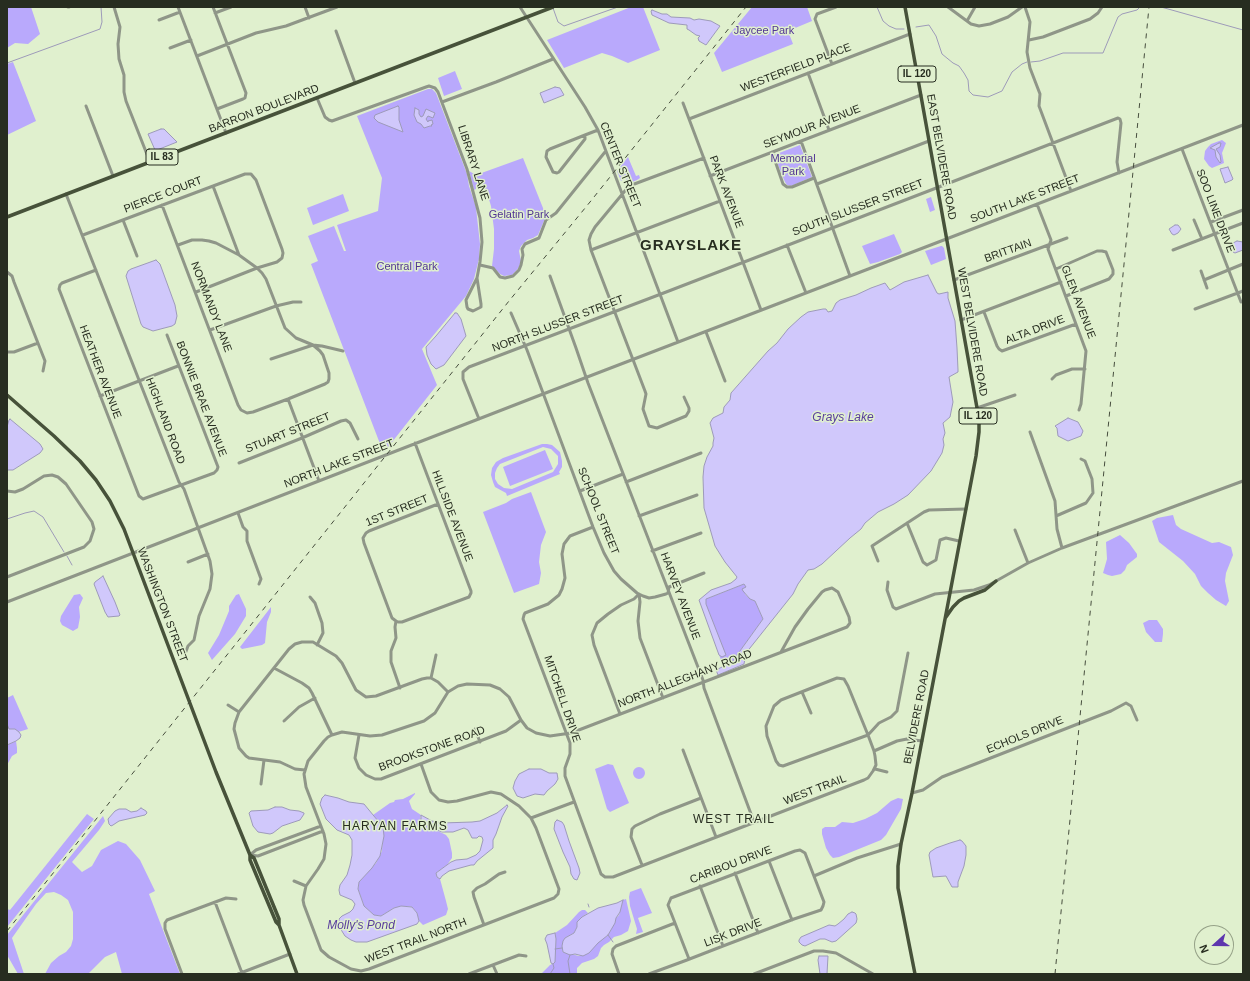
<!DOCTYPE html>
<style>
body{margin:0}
#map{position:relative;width:1250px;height:981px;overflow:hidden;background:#e0f0ce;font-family:Arial,sans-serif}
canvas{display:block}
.frame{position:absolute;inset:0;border:8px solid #272d20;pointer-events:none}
.north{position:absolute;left:1194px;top:925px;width:40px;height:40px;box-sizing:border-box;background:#e0f0ce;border:1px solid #96a288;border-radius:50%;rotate:249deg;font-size:11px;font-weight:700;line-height:16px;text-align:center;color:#272d20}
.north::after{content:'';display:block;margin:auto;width:14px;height:18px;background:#5d36ae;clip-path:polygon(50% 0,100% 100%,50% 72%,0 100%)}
</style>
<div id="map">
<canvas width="1250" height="981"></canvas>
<div class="frame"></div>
<div class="north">N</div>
</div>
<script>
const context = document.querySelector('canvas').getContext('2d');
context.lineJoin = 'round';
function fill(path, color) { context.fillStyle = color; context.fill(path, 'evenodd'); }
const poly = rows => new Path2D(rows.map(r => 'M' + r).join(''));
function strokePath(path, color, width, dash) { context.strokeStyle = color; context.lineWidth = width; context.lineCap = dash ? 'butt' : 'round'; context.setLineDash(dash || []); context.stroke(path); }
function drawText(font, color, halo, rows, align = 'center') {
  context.font = font + ' Arial,sans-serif'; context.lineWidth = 3; context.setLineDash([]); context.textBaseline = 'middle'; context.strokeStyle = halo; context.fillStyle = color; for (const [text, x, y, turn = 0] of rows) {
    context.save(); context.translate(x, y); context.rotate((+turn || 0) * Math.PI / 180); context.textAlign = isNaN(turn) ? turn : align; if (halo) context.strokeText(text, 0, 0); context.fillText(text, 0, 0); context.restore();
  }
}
fill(poly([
 [7,7,31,7,40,34,28,44,15,43,7,48],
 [631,7,643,7,660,50,628,63,612,56,602,53,564,68,547,40],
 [752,7,807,7,812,21,788,31,793,44,722,72,714,53],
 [13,62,36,121,7,135,7,64],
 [455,71,462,89,444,96,438,78],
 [428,89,432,89,436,93,467,174,469,186,476,207,477,217,480,244,479,259,474,279,466,296,422,349,437,385,385,451,382,452,382,449,311,264,318,261,308,236,334,226,344,251,346,251,337,225,378,211,382,178,357,116],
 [1222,140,1226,143,1222,153,1224,163,1212,168,1209,166,1204,159,1205,151,1208,147,1211,144],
 [800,145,812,177,791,186,787,185,785,182,774,155],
 [628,157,636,176,639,175,640,178,637,180,628,184,627,182,626,183,626,179,624,179,621,181,617,171],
 [523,158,547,218,544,221,538,235,533,238,527,240,521,246,519,251,521,261,519,267,517,270,512,275,504,276,500,274,492,266,494,249,494,229,491,206,488,196,484,187,481,188,480,185,476,187,476,189,474,190,469,171,476,175],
 [343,194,349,211,313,225,307,208],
 [931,197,935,210,930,212,926,199],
 [894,234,902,252,900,254,878,262,870,264,862,246],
 [941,246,942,246,944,248,946,259,931,265,925,251],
 [542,444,547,444,552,445,560,452,562,461,562,467,559,472,560,474,507,496,506,493,495,487,493,482,491,475,492,468,496,462,503,458],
 [543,447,551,449,558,456,558,464,553,472,512,489,504,488,498,484,495,479,495,473,497,468,500,464],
 [545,450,553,469,510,486,503,467],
 [531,492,546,532,541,545,539,562,541,573,539,584,514,593,483,512,506,503,512,499],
 [1173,515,1176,525,1181,529,1212,543,1219,542,1231,547,1233,555,1226,573,1225,581,1229,601,1226,606,1216,600,1208,593,1201,586,1195,574,1183,561,1159,542,1152,521,1157,518],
 [1120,535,1129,543,1137,554,1137,557,1127,565,1125,570,1121,574,1112,576,1108,575,1103,573,1107,559,1106,542],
 [744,584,746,586,745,594,750,599,755,601,763,619,735,658,732,662,724,667,719,655,720,656,706,604,706,599],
 [80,594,83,598,79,607,80,617,78,628,73,631,62,625,60,621,61,616,74,595],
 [239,594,246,609,246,616,235,634,212,660,208,653,219,635,229,611,229,606,236,595],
 [271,607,271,612,267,622,265,643,262,645,242,649,240,647],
 [1149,620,1157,620,1163,629,1163,634,1162,642,1155,642,1146,632,1143,623],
 [13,695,28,729,12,734,7,734,7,698],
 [16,741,17,748,17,753,12,756,7,765,7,745],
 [608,764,613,765,629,803,610,812,607,809,595,769],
 '633 773a6 6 0 1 1 12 0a6 6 0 1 1-12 0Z',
 [415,793,415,794,409,801,412,809,421,815,420,818,430,827,446,835,449,839,452,853,452,858,447,865,436,873,437,877,440,879,446,901,448,909,446,915,423,925,419,921,417,913,412,907,406,906,394,908,381,916,374,915,364,906,358,889,359,882,376,863,382,851,383,827,373,815,390,803,394,802,395,800,403,799],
 [898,798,903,799,901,809,886,835,881,840,839,857,833,858,830,855,826,848,822,834,822,829,825,827,835,827,842,822,853,823,865,819,877,813,891,801],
 [87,814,94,819,7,927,7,909,10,910],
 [103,816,105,821,99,830,72,862,82,872,92,866,101,850,118,841,126,844,140,860,155,891,149,894,180,974,122,974,116,952,105,957,88,974,45,974,51,963,59,956,66,952,71,946,73,939,73,912,68,900,61,895,54,892,46,893,36,904,12,938,24,974,18,974,7,955,7,935],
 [641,888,652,913,638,918,643,932,636,934,637,929,630,906,629,897,630,892],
 [626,899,631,921,628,931,621,935,614,937,609,942,604,945,601,948,598,956,594,959,582,963,577,968,577,974,541,974,550,965,554,963,556,939,555,933,567,925,579,912,582,910,585,910,588,913,582,917,574,933,565,938,562,948,563,952,579,956,588,953,598,942,608,935,613,926,616,918,619,915,623,900]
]), '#b9a9fc');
const water = poly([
 [652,10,662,14,667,14,671,17,690,18,694,20,699,19,711,21,720,26,706,45,699,41,698,38,700,36,696,35,689,30,687,29,687,25,669,23,652,15,651,11,652,10],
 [555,87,560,88,564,95,544,103,540,93,555,87],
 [398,106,399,107,399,120,403,132,378,122,374,118,375,115,398,106],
 [415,108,419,110,419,114,421,117,423,116,426,109,435,113,433,118,428,116,426,119,428,122,428,121,432,120,433,124,431,125,432,126,430,126,424,128,421,124,417,122,414,115,415,108],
 [161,129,164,129,177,142,157,150,155,150,148,134,161,129],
 [1219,143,1221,143,1220,147,1216,149,1220,155,1221,162,1220,163,1216,157,1215,150,1210,148,1219,143],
 [1228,167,1233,179,1232,180,1225,183,1220,169,1228,167],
 [1175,225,1178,225,1181,229,1178,233,1174,235,1172,234,1169,229,1175,225],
 [1237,241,1243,242,1243,250,1235,253,1233,252,1230,245,1231,244,1237,241],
 [156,260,160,264,175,305,177,316,175,324,172,326,153,331,143,327,141,324,126,276,128,271,131,269,156,260],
 [928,275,937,293,939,294,948,292,948,298,955,321,957,348,958,370,958,372,949,377,953,402,950,417,943,423,945,433,943,439,944,445,942,453,931,471,908,495,894,504,878,512,865,523,861,529,850,538,822,564,814,569,808,570,798,584,793,594,746,653,744,664,718,675,716,670,732,662,763,619,755,601,750,599,743,591,742,589,746,587,744,584,706,599,706,604,726,655,722,657,719,655,699,600,711,590,731,583,736,579,737,577,725,562,715,546,704,508,703,477,704,466,707,457,713,446,713,443,714,438,710,423,713,418,723,413,724,407,730,400,731,393,768,351,777,343,788,329,801,317,808,312,823,309,826,309,828,312,832,311,836,303,840,300,856,295,871,288,885,283,890,290,904,282,928,275],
 [455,313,457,313,461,319,466,336,444,365,436,369,431,364,427,355,426,347,436,336,455,313],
 [1068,418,1078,422,1083,431,1081,436,1068,441,1058,436,1057,428,1055,426,1068,418],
 [10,419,40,444,43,449,40,453,24,463,13,470,7,470,7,427,9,420,10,419],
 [103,576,115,602,120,615,119,616,108,617,105,612,94,584,95,582,103,576],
 [7,724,9,729,15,729,19,732,21,735,20,738,16,741,7,745,7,724],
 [529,769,541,769,549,773,557,773,558,779,555,784,547,791,544,795,535,794,523,798,517,796,513,788,515,781,519,774,529,769],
 [325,795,338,798,349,802,364,804,383,827,384,836,380,856,372,868,359,882,358,889,364,906,374,915,381,916,394,908,401,906,412,907,417,913,419,921,417,924,367,942,356,942,351,940,345,936,340,928,339,919,342,916,350,912,353,909,355,904,352,900,340,895,339,890,340,885,347,875,350,865,352,855,352,840,349,835,337,830,326,819,320,804,322,798,325,795],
 [507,805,508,806,502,817,496,834,493,840,493,848,477,861,474,865,471,865,449,871,442,876,440,879,437,877,436,873,451,862,456,860,467,859,476,855,480,851,483,840,482,837,479,836,477,838,472,838,468,830,464,828,453,832,442,832,430,827,421,821,421,815,432,821,442,823,472,822,480,821,497,813,507,805],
 [275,807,282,807,290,810,299,811,304,813,304,814,300,820,282,826,273,833,270,834,258,832,253,826,249,813,251,811,268,810,275,807],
 [141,808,146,811,147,813,145,815,119,821,113,825,111,826,109,824,108,819,115,811,119,809,126,809,131,812,137,811,141,808],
 [557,820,562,822,564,825,569,841,579,868,580,873,577,880,574,879,571,874,570,867,563,852,554,829,555,822,557,820],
 [960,840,962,841,966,846,966,855,964,866,958,882,958,887,952,887,946,876,933,877,929,855,930,852,936,848,950,843,960,840],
 [623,900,620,912,616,918,615,923,608,935,598,943,589,953,583,956,575,954,570,955,563,952,562,946,563,941,565,938,574,933,577,927,577,922,582,917,598,908,617,903,623,900],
 [852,912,855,913,856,914,857,919,856,923,836,941,832,942,825,939,820,939,805,946,802,945,799,942,799,940,801,937,829,925,835,926,838,924,844,919,848,914,852,912],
 [555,933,556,939,555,962,553,964,551,963,547,944,545,939,547,935,555,933],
 [819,956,828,956,827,974,820,974,818,960,819,956]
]);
fill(water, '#d0c8fb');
strokePath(water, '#9d9ab9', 1);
strokePath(poly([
 [877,7,883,21,889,26,896,29,904,29],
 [1161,7,1243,30],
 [553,8,558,22,564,26,618,7],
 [916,27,929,25,936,36,942,54,953,63,959,66,964,73,968,80,969,91,973,95,988,97,1002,91,1012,72,1022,64,1027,62],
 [1031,62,1040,61,1063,53,1103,53,1118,17,1122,14,1137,10,1140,7],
 [7,63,100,29,102,22,101,7],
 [7,519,25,513,34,511,43,517,64,552],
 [67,556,72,565],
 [588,904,589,907],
 [608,935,613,942],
 [555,949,562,948],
 [570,955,568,961,570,974],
 [550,974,554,968,553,964]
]), '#9d9ab9', 1);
strokePath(poly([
 [68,7,69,7],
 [114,7,120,27,118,44,119,59,124,75,124,92,126,101,150,162],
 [178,7,226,133],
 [213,7,246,93,245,98,243,99,217,109],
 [305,7,309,18],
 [520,7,585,107,598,130,678,342],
 [948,7,971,24,979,26,990,24,1008,17,1022,7],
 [1025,7,1030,22,1027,52,1030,68,1040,94,1039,106,1071,191],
 [215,13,231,7],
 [159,20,180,12],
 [967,21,975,7],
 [336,31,355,83],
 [1029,40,1043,37,1090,19,1098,13,1102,7],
 [170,48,191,40],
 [197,56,256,33,286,26,337,7],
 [832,64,815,19,817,14,836,7],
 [808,73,829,130],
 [317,98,325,117,329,120,332,121,426,87,429,86,435,88,438,92,467,169,480,218,482,242,480,262,477,278,466,300,467,307,468,309,473,311,481,307,481,304,477,278],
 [442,102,496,82,553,59],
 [683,103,761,310],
 [86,106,113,176],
 [689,119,910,34],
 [585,135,585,139,559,172,557,173,553,172,546,157,547,151,550,149,585,135,598,130],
 [801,141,850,276],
 [1182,149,1241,302],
 [772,152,783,184,787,187,792,187,814,178],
 [710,176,921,95],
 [817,184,929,141],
 [213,186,239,255],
 [66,194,179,482,184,489,210,561,212,574,210,589,199,616,194,640,188,646,185,654],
 [1037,204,1051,240,1048,249,1086,351,1081,404,1079,410],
 [162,205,238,405,241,410,247,413,253,412,288,399,325,384,328,382,329,379,329,373,323,355,320,351,313,345,296,338,285,328,266,279,262,273,257,268,239,255,216,243,209,241,202,240,192,240,178,245],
 [123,220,137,256],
 [1194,220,1202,239],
 [1211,222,1243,210],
 [83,235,245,174,251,174,256,180,282,249,283,253,282,258,277,262,257,268,196,292],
 [787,245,806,293],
 [591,250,720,201],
 [1173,250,1243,223],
 [480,265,493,268,500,277,505,278,513,276,519,270,521,265,523,255,522,249,525,244,539,238,546,220,556,213,605,152],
 [1056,269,1097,251,1102,251,1106,252,1113,270,1113,274,1109,279,1066,296],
 [96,270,62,283,60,285,59,289,139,496,143,499,214,473,217,470,218,467,167,335],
 [1201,271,1207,288],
 [7,272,12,276,14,282,45,361,43,371],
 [550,276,576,348,588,383,703,680,704,688,754,822],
 [954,280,1067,238],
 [1204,280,1243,264],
 [1195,309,1243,291],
 [984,312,997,346,999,349,1002,351,1076,324],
 [511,313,527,350,593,527,604,553,614,571,621,579,637,593,643,596,649,598,655,597,666,594,668,593,669,587,704,573],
 [961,320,1061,282],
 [210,330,276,306,293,302,301,302],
 [706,332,725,381],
 [7,352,14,352,38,343],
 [271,359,313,345,322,346,343,351],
 [1052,379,1056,375,1072,369,1085,369],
 [100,396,178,366],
 [684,397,689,408,689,411,686,416,657,428,649,426,643,409,646,394,645,391,591,250,589,240,591,234,595,227,629,186,704,158],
 [288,399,319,481],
 [977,408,1015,395],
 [479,419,463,379,463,372,469,367,661,294,1118,118,1120,119,1121,123,1117,162,1119,173],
 [1030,432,1055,501,1057,529,1062,548],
 [239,463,302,438,341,421,346,420,350,423,358,439],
 [626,482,701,453],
 [7,491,15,492,23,489,44,476,52,475,58,477,66,484,92,522,94,529,90,541,84,547,7,577],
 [580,491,623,474],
 [238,513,243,527,247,531,247,541,261,579,259,584],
 [639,516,697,495],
 [1056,516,1086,503,1093,493,1092,479,1085,461,1081,459],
 [907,523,923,562,927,565,936,560,940,540,946,538,959,541],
 [593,527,570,536,564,544,562,554,565,578,562,589,559,595,548,604,525,613,524,615,523,619,570,743,570,754,565,768,565,776,601,874,605,877,613,877,864,780,868,778,873,771,876,765,875,756,874,751,868,735,848,686,844,679,837,678,781,700,774,706,766,726,767,736,776,761,779,765,783,766,868,735,879,723,891,717,897,711,908,653],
 [1015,530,1028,563],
 [652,551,701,533],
 [878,561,872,546,924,512,929,510,966,509],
 [188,562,208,554],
 [888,582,887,590,893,607,896,609,935,594,974,590,989,585,1028,563,1062,548,1243,481],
 [639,594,640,602,638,621,640,638,663,698],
 [310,597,315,603,322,623,323,633,317,645],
 [7,602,543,394,1243,125],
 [396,621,398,622,402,622,469,597,471,593,471,591,415,443],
 [274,668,302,683,309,688,312,693,332,735],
 [431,678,436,655],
 [400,688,391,662,391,651,396,638,395,627,396,621,392,618,364,543,363,538,366,533,369,531,438,504],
 [802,692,811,713],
 [228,705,239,712],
 [620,714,594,645,592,635,597,623,608,614,621,605,634,599,639,594],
 [284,721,299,707,315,698],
 [475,729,480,742],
 [359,735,355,758,359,768,366,775,375,779,381,779,506,731,521,720],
 [683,750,716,837],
 [874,751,897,741,907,739,922,741],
 [421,764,431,792,439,800,448,802,457,801,491,792,501,794,519,806,531,818,536,828,559,889,558,894,554,898,369,969,361,971,351,969,329,957,321,950,304,905,303,900,306,886,318,869,324,859,326,844,324,834,306,787,304,774,308,761,324,741,328,737,332,735,342,732,370,736,382,735,424,721,435,713,448,692,458,686,467,684,490,685,500,689,509,697,521,720,527,728,536,733,550,736,571,733,847,627,850,623,849,617,838,592,832,588,825,590,822,592,808,609,795,627,781,652],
 [875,769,887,772],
 [305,770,295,769,280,762,249,758,246,756,239,748,234,729,235,723,239,712,289,649,295,644,302,642,313,642,336,656,342,663,356,690,366,697,376,696,422,679,427,678,431,678,438,682,448,692],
 [261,784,264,760],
 [912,793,923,790,942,777,1111,711,1126,703,1131,706,1137,720],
 [531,818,574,802],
 [250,855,258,856,323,831],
 [250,855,256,850,321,826],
 [769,861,792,920],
 [642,865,631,837,632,829,635,826,660,814,701,798],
 [735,873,758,933],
 [814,876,857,858,901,844],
 [294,881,306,886],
 [700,886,723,946],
 [215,902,242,973],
 [484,925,474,897,473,892,477,888,485,884,499,874,505,872],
 [493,965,497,974],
 [182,974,165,929,165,923,167,920,226,898,236,899],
 [238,974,290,954],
 [469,974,519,955,526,956],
 [619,974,612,954,613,949,616,946,675,923],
 [649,974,687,960,723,946,794,919,821,910,823,906,824,902,805,853,800,850,795,851,671,898,668,905,689,959],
 [754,974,814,951,823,951,836,953,873,974]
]), '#8f9688', 3);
strokePath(poly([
 [905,7,979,419,979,432,976,456,912,793,901,844,898,866,898,888,915,974],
 [7,217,553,7],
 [7,395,54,436,80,461,96,480,110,501,124,529,216,772,250,855,250,860,276,922,279,925],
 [946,617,953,607,959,601,964,598,985,590,996,581],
 [250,855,254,858,279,919,279,925,297,974]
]), '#47523a', 3.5);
strokePath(poly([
 [7,931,509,301,590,202,746,7],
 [1055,974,1149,7]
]), '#464d3d', 1, [5, 5]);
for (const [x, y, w] of [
 [917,74,38],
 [162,157,32],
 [978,416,38]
]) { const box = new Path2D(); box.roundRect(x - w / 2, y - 8, w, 16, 3); context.fillStyle = '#e0f0ce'; context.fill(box); strokePath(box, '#272d20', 1); }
drawText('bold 10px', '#272d20', null, [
 ["IL 120",917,74],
 ["IL 83",162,157],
 ["IL 120",978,416]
]);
drawText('11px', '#513493', '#e0f0ce', [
 ["Jaycee Park",764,31],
 ["Memorial",793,159],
 ["Park",793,172],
 ["Gelatin Park",519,215],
 ["Central Park",407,267]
]);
drawText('11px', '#272d20', '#e0f0ce', [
 ["WESTERFIELD PLACE",796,68,-21],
 ["BARRON BOULEVARD",264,109,-21],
 ["SEYMOUR AVENUE",812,127,-21],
 ["EAST BELVIDERE ROAD",941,157,80],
 ["LIBRARY LANE",473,163,72],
 ["CENTER STREET",620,165,68],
 ["PARK AVENUE",726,192,69],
 ["PIERCE COURT",163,195,-21],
 ["SOUTH LAKE STREET",1025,199,-21],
 ["SOUTH SLUSSER STREET",858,208,-21],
 ["SOO LINE DRIVE",1215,211,69],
 ["BRITTAIN",1008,251,-20],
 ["GLEN AVENUE",1078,302,69],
 ["NORMANDY LANE",211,307,69],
 ["NORTH SLUSSER STREET",558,324,-21],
 ["ALTA DRIVE",1035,330,-21],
 ["WEST BELVIDERE ROAD",972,332,80],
 ["HEATHER AVENUE",100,372,69],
 ["BONNIE BRAE AVENUE",201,399,69],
 ["HIGHLAND ROAD",165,421,69],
 ["STUART STREET",288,433,-22],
 ["NORTH LAKE STREET",339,464,-21],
 ["1ST STREET",397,511,-22],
 ["SCHOOL STREET",598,511,68],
 ["HILLSIDE AVENUE",452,516,69],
 ["HARVEY AVENUE",680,596,69],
 ["WASHINGTON STREET",162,605,69],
 ["NORTH ALLEGHANY ROAD",685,679,-21],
 ["MITCHELL DRIVE",562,699,71],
 ["BELVIDERE ROAD",917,717,-79],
 ["ECHOLS DRIVE",1025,735,-22],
 ["BROOKSTONE ROAD",432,749,-20],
 ["WEST TRAIL",815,790,-21],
 ["CARIBOU DRIVE",731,865,-21],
 ["LISK DRIVE",733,933,-21],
 ["WEST TRAIL NORTH",416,941,-21]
]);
drawText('italic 12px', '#593d9d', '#e0f0ce', [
 ["Grays Lake",843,418],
 ["Molly's Pond",361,926]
]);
context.letterSpacing = '1px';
drawText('12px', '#272d20', '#e0f0ce', [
 ["WEST TRAIL",734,820],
 ["HARYAN FARMS",395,827]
]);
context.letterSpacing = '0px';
context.letterSpacing = '1px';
drawText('bold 15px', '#272d20', '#e0f0ce', [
 ["GRAYSLAKE",691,246]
]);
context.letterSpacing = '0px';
</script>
